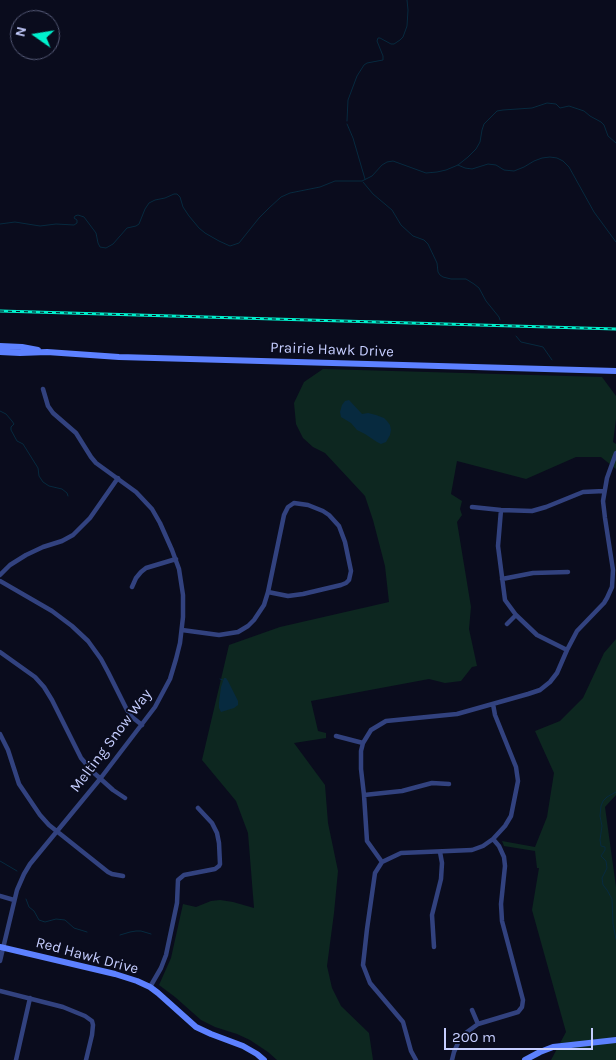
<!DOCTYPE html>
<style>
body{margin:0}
#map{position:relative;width:616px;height:1060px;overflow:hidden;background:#0a0c1d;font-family:Karla,sans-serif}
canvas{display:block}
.north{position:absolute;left:10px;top:10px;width:50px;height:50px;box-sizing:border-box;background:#0a0c1d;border:1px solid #555a77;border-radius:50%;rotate:283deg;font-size:14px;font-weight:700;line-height:20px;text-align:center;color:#c6ceff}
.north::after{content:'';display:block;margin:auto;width:18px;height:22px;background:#00f1cd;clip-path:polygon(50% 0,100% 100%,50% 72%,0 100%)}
.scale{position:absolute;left:444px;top:1028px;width:149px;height:22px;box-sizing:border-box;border:2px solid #c6ceff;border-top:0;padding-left:6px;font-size:15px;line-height:18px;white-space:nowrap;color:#c6ceff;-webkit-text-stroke:4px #0a0c1d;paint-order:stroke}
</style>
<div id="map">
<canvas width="616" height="1060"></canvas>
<div class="north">N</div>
<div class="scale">200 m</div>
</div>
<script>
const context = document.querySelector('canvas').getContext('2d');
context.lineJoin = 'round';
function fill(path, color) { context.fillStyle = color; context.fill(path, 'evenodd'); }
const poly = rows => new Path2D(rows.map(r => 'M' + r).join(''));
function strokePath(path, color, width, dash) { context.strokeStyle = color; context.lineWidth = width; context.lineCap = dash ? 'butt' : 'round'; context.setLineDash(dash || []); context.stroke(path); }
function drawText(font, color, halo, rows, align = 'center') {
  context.font = font + ' Karla,sans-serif'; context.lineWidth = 4; context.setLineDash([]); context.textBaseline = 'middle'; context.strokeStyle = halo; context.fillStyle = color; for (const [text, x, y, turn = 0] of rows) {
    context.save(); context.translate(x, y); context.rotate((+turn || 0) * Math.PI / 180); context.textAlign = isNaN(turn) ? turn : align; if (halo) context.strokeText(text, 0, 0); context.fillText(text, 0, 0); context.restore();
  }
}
fill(poly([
 [323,369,602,377,616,396,616,419,613,442,616,444,616,469,601,457,576,457,526,479,457,461,451,494,462,501,460,509,462,515,457,522,471,607,469,629,477,666,472,667,461,681,445,683,429,679,311,701,318,731,326,733,326,738,294,743,325,785,328,823,338,871,334,913,327,966,332,988,341,1006,369,1033,373,1060,277,1060,268,1052,250,1040,237,1034,215,1027,201,1020,175,997,159,985,171,958,183,904,196,907,211,901,220,900,233,902,254,908,248,833,236,801,202,760,229,645,280,627,389,602,385,566,373,520,365,496,325,453,313,447,303,438,296,424,294,403,304,382],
 [616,639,616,795,605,807,616,887,616,1060,551,1060,566,1032,532,910,539,868,537,868,535,851,504,846,502,841,535,847,547,817,554,773,535,731,560,721,583,698,604,653]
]), '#0d2720');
fill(poly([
 [349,400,362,414,368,413,376,415,384,418,387,421,390,425,391,430,390,435,386,442,381,444,377,442,365,434,357,430,351,423,341,417,340,412,342,405,345,401],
 [224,678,226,678,228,681,238,701,238,705,234,708,221,712,219,708,219,702,221,687]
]), '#072a3f');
strokePath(poly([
 [347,121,348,100,357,76,364,65,367,63,383,60,383,56,377,41,378,38,380,38,391,44,394,44,400,40,403,37,407,26,408,10,407,0],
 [347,124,353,138,365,179],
 [458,165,465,168,472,169,488,164,496,165,504,170,514,171,524,167,534,161,542,158,550,157,557,158,563,161,569,167,594,212,616,242],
 [363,182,373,194,392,210,401,225,413,236,424,240,428,244,437,263,438,272,440,275,443,277,451,279,466,279,474,284,479,288,486,301,499,317,500,320],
 [0,224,15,222,40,226,56,224,74,225,77,223,77,220,74,218,75,216,78,215,84,217,96,233,98,243,100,247,106,248,113,244,127,228,136,226,139,224,145,209,149,203,155,200,165,198,174,194,177,194,180,197,183,207,189,216,199,228,205,233,219,241,230,246,239,243,259,218,269,208,281,197,290,193,320,187,335,181,362,181,372,176,382,165,387,162,393,161,426,173,437,172,446,170,458,165,468,157,476,149,480,142,482,130,484,124,497,111,503,110,532,108,547,103,556,104,560,108,569,106,584,111,590,116,601,122,604,125,608,136,616,143],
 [516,336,521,342,539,346,543,347,552,360],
 [0,411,6,414,12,421,14,424,11,427,11,430,17,441,23,444,38,468,39,476,43,482,49,486,62,489,67,493,68,496],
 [220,679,223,680],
 [616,792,607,797,603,801,601,806,600,816,602,826,600,840,601,846,605,847,605,850,601,856,606,861,607,868,602,878,603,885,607,890,612,899,613,924,616,939],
 [0,861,17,871],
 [26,899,29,907,34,911,39,920,45,922,56,919,65,920,74,928,87,932],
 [120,935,130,932,136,931,141,931,151,934]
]), '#072a3f', 1);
strokePath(poly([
 [294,503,308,505,323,511,329,515,339,526,345,542,351,571,349,580,346,583,341,585,303,594,288,596,268,592,284,515,288,507,294,503],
 [472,507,501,510,532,511,546,507,583,492,604,491],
 [501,510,498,546,505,600,516,615,537,635,567,650],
 [0,575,10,565,26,555,43,547,62,541,73,535,90,518,118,478],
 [502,579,533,573,568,572],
 [0,581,52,611,72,626,88,641,101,659,108,672,127,710,132,717,142,725],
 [132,587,136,578,141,572,146,568,176,559],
 [507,624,516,615],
 [182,630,219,635,238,632,248,626,254,620,264,605,268,592],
 [0,652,35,677,44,687,52,700,81,758,93,772,113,790,125,798],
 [0,734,8,750,19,784,40,815,49,825,108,872,112,874,123,876],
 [336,736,363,743],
 [364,795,402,791,432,783,449,784],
 [382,862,367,841,364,795,361,769,361,751,363,743,371,730,386,721,457,714,528,694,540,690,550,682,557,673,567,650,577,631,604,603,607,598,612,587,613,570,605,518,603,501,607,478,616,453],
 [0,896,14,900],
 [434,947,432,915,441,879,442,863,440,852],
 [0,961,17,890,24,874,30,864,100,779,155,707,170,679,176,659,180,643,183,617,183,595,179,569,172,550,160,523,152,509,136,492,96,463,91,457,76,433,53,413,48,406,43,389],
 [150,987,161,968,166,955,177,903,178,880,184,875,215,869,219,866,220,864,219,843,217,833,212,823,198,808],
 [0,991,63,1007,85,1016,92,1021,93,1025,92,1035,86,1060],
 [472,1010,478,1024],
 [16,1060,30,998],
 [416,1060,411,1051,403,1022,370,983,363,965,367,929,375,873,382,862,401,853,472,850,483,846,493,839,505,826,511,816,518,781,516,767,495,715,493,704],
 [452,1060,454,1052,458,1043,467,1032,478,1024,518,1012,522,1007,523,1000,502,921,501,904,505,866,504,857,499,846,493,839]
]), '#32427f', 4.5);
strokePath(poly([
 [0,346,22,347,38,350],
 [0,352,20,353,47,352,119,357,616,371],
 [0,947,115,974,137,981,150,987,158,993,196,1027,211,1034,243,1046,257,1054,264,1060],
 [525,1060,540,1052,553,1047,616,1040]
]), '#5d81ff', 6);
const rail = poly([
 [0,311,616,329]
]);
strokePath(rail, '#00f1cd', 3);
strokePath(rail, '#0a0c1d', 1, [4]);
drawText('15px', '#c6ceff', '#0a0c1d', [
 ["Prairie Hawk Drive",332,350,2],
 ["Melting Snow Way",111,741,-53],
 ["Red Hawk Drive",87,956,15]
]);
</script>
